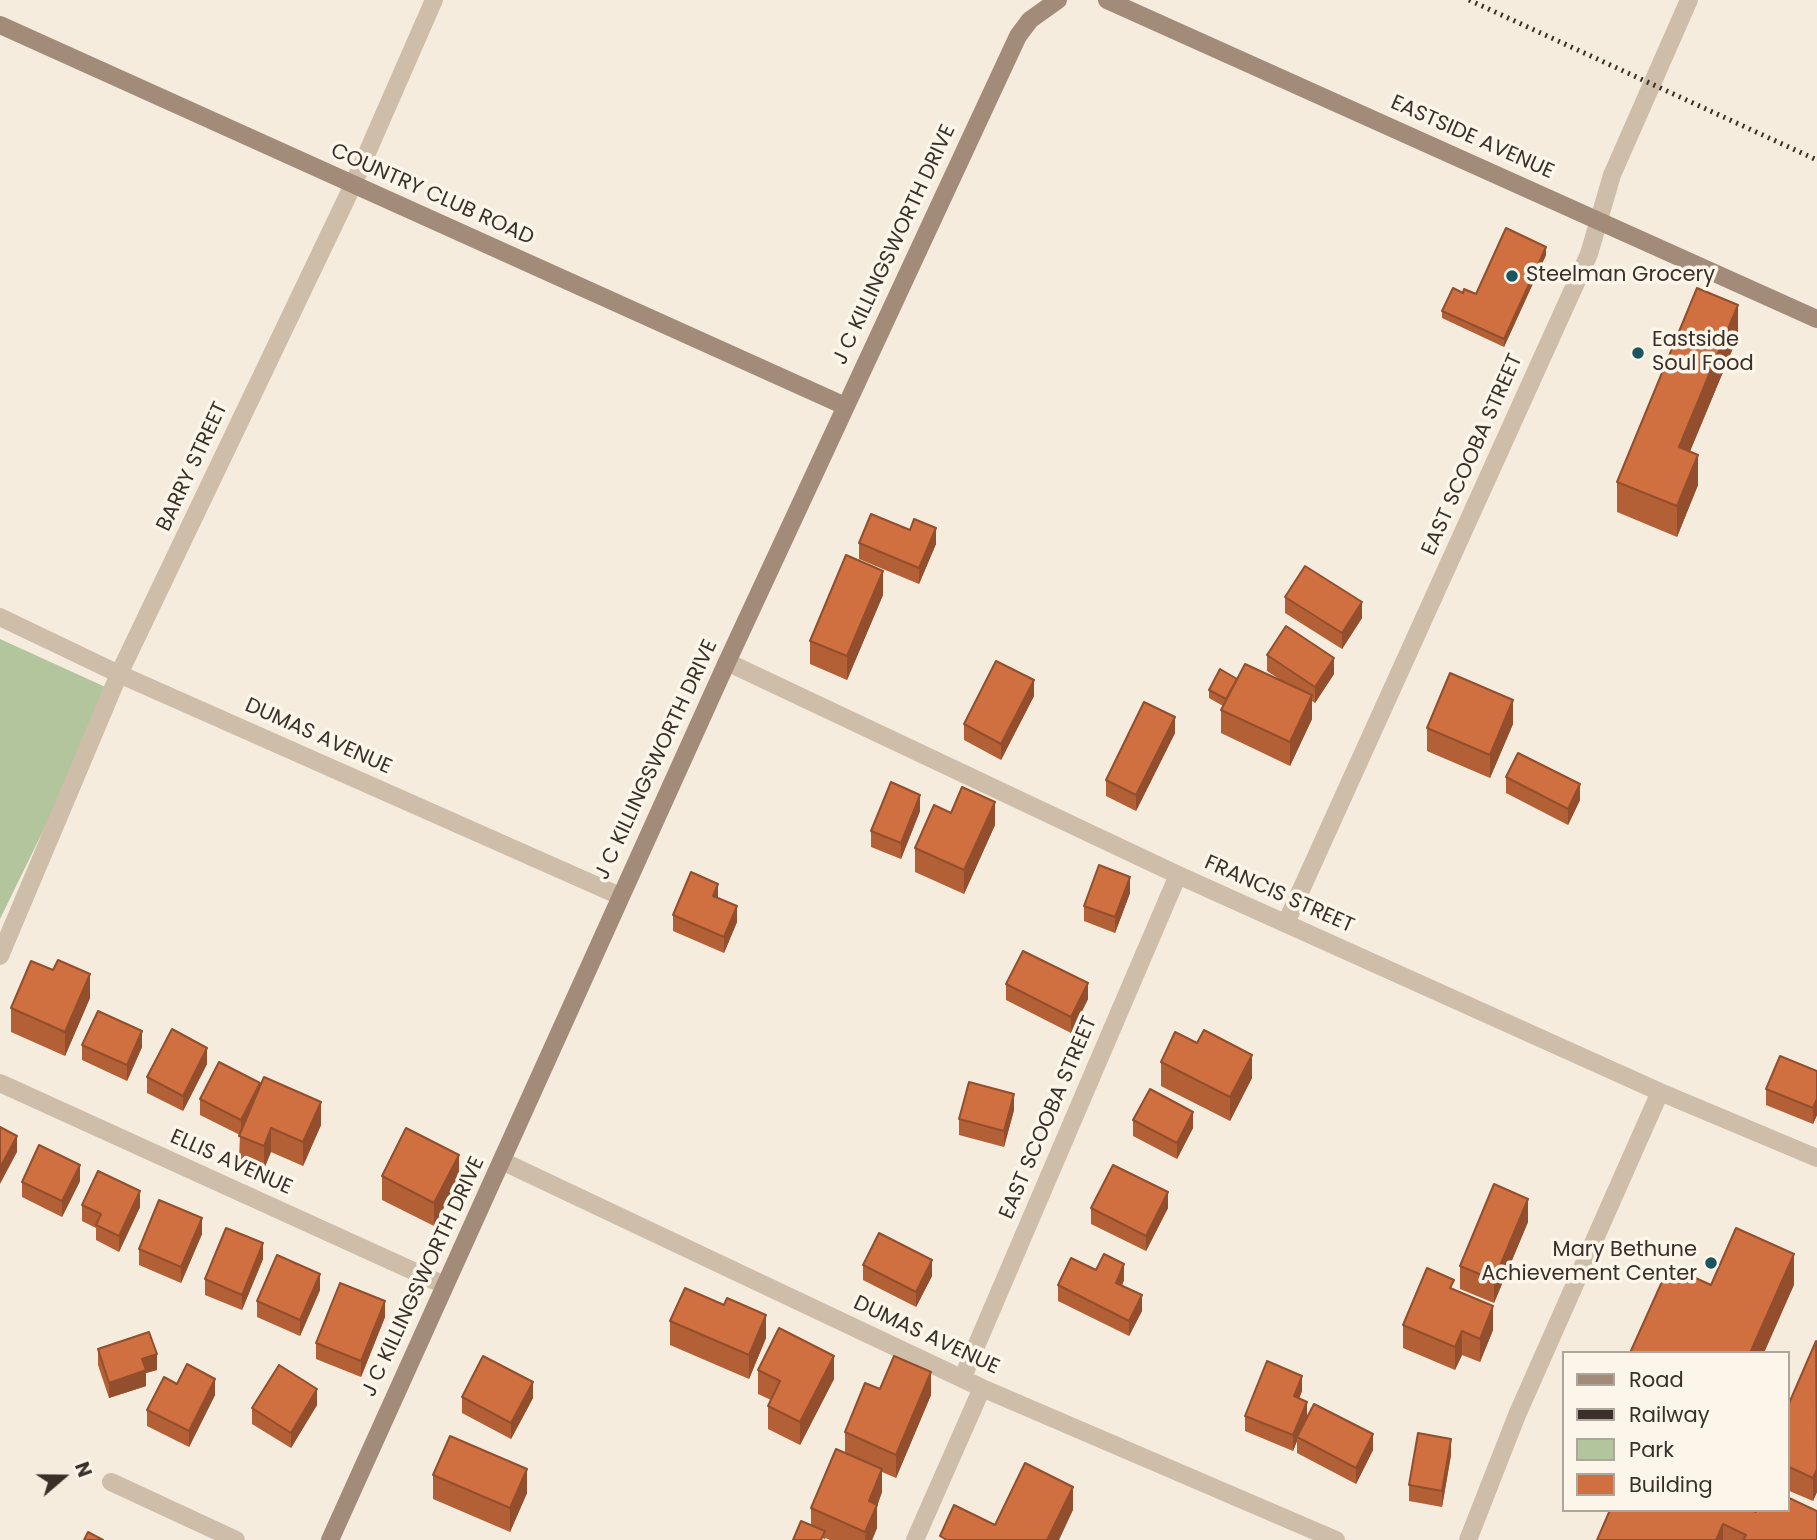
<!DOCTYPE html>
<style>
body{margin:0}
#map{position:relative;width:1817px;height:1540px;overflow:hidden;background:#f5ecdd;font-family:Poppins,sans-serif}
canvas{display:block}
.legend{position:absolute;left:1562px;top:1351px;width:228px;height:161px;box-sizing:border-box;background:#fbf5ea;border:2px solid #aea69d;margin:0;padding:9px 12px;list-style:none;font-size:21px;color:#3a3029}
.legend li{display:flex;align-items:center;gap:14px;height:35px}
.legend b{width:35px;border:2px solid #aea69d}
.north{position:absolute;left:28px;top:1442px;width:70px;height:70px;-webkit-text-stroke:5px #fbf5ea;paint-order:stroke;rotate:70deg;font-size:19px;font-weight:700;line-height:28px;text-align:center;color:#3a3029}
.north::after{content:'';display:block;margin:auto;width:24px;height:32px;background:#3a3029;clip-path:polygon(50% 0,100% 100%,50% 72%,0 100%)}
</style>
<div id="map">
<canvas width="1817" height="1540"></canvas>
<ul class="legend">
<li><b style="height:9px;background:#a28c79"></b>Road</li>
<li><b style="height:9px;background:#3a3029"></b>Railway</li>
<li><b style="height:19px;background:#b3c59c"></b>Park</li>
<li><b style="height:19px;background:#d07040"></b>Building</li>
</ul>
<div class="north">N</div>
</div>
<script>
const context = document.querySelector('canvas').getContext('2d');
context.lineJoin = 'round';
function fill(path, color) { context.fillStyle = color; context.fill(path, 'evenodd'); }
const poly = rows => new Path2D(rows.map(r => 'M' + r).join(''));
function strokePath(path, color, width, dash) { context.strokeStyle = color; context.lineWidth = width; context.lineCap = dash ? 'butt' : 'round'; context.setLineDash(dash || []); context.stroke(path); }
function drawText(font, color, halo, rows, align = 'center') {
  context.font = font + ' Poppins,sans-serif'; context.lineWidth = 7; context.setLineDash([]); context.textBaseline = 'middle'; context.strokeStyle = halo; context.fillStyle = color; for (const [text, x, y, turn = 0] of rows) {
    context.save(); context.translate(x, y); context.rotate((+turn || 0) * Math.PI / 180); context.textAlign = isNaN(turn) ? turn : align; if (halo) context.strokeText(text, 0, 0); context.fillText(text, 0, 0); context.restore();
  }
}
fill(poly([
 [0,639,112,690,0,919]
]), '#b3c59c');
strokePath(poly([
 [0,617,119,674,620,896],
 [727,662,1178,875,1660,1092,1817,1158],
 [1286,923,1589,254,1612,175,1689,0],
 [0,956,119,674,353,185,434,0],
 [0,1083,444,1285],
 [502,1161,982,1388,1336,1540],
 [962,1379,1178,875],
 [111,1482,236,1540],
 [915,1540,982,1388],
 [1468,1540,1517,1415,1660,1092]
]), '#cebda8', 18);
strokePath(poly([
 [1107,0,1817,319],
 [0,25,845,406],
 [330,1540,727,662,1018,36,1030,20,1058,0]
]), '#a28c79', 18);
strokePath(poly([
 [1469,0,1817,160]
]), '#3a3029', 5, [2, 5]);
fill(poly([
 [1546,255,1504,347,1442,318,1442,311,1463,293,1476,294],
 [1738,336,1690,451,1698,485,1677,537,1617,512,1617,482],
 [859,543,936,544,919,584,859,559],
 [883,595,847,680,810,664,810,641],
 [1285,597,1362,618,1342,649,1285,613],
 [1267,655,1334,674,1315,703,1312,701,1312,719,1290,766,1221,733,1221,710,1223,706,1209,698,1209,690,1237,679,1282,681,1267,671],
 [1034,696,1001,760,964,740,964,724],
 [1513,724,1490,778,1427,751,1427,728],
 [1175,733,1136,811,1106,796,1106,780],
 [1506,777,1580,800,1568,825,1506,793],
 [920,811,901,859,871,847,871,831],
 [951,813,995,825,964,894,915,872,915,848],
 [1130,893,1115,933,1084,921,1084,906],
 [718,898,737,922,724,953,673,931,673,915],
 [53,970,90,998,65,1056,11,1032,11,1008],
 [1006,984,1088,999,1071,1033,1006,1000],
 [82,1045,142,1047,127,1081,82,1060],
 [1161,1062,1252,1078,1230,1121,1161,1086],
 [207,1064,183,1111,147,1093,147,1077],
 [1817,1071,1817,1115,1813,1124,1766,1105,1766,1089],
 [260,1088,321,1125,303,1166,271,1152,264,1169,239,1159,240,1135,200,1115,200,1099],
 [1014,1110,1004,1147,959,1135,959,1119],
 [1133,1120,1193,1128,1177,1159,1133,1136],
 [382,1176,459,1179,434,1226,382,1200],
 [80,1181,62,1217,22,1197,22,1182],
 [82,1205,140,1207,119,1252,96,1240,96,1228,82,1221],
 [1091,1208,1168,1208,1146,1251,1091,1224],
 [1528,1222,1494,1303,1460,1289,1460,1266],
 [202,1234,181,1283,139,1265,139,1249],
 [263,1259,242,1310,205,1295,205,1279],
 [863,1265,932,1276,916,1307,863,1280],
 [1096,1270,1124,1280,1122,1286,1142,1311,1129,1336,1058,1301,1058,1285],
 [320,1290,300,1336,257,1317,257,1301],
 [1454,1290,1493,1330,1480,1362,1462,1355,1455,1370,1403,1348,1403,1325],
 [385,1317,361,1377,316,1359,316,1343],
 [670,1321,766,1338,749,1379,670,1345],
 [1817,1342,1817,1492,1813,1501,1787,1490,1787,1408],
 [98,1349,157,1370,146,1373,146,1386,109,1398,98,1365],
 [758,1370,834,1379,800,1445,768,1429,768,1406,771,1400,758,1394],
 [177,1384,215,1395,189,1447,147,1426,147,1410],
 [880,1389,931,1395,896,1478,882,1472,882,1492,877,1506,877,1528,872,1540,830,1540,825,1538,825,1540,811,1525,811,1508,845,1452,845,1432],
 [1302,1391,1299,1398,1307,1417,1373,1450,1356,1484,1297,1453,1297,1441,1293,1451,1245,1431,1245,1416],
 [462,1397,533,1398,511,1439,462,1413],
 [317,1405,291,1448,252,1424,252,1408],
 [1451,1455,1442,1507,1409,1501,1409,1485],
 [433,1475,527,1493,510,1532,433,1499],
 [1751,1510,1817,1540,1597,1540]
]), '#b36037');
fill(poly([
 [1546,247,1546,255,1504,347,1504,339],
 [1738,305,1738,336,1679,478,1679,447],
 [1698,455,1698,485,1677,537,1677,506],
 [936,528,936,544,919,584,919,568],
 [883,571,883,595,847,680,847,656],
 [1362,602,1362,618,1342,649,1342,633],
 [1334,658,1334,674,1315,703,1315,687],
 [1034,680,1034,696,1001,760,1001,744],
 [1312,695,1312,719,1290,766,1290,742],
 [1513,700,1513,724,1490,778,1490,755],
 [1175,717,1175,733,1136,811,1136,795],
 [1580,784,1580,800,1568,825,1568,809],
 [920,795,920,811,901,859,901,843],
 [995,802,995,825,964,894,964,870],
 [1130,877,1130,893,1115,933,1115,917],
 [718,884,718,900,713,896],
 [737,906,737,922,724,953,724,937],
 [90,974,90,998,65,1056,65,1032],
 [1088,983,1088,999,1071,1033,1071,1017],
 [142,1031,142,1047,127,1081,127,1065],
 [207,1048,207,1064,183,1111,183,1096],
 [1252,1055,1252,1078,1230,1121,1230,1097],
 [260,1083,260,1099,241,1136,241,1120],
 [1014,1094,1014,1110,1004,1147,1004,1131],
 [1817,1099,1817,1115,1813,1124,1813,1108],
 [321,1102,321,1125,303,1166,303,1142],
 [1193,1112,1193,1128,1177,1159,1177,1143],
 [271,1128,271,1152,264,1169,264,1146],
 [17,1136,17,1152,0,1184,0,1168],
 [459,1155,459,1179,434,1226,434,1203],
 [80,1165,80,1181,62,1217,62,1201],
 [140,1191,140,1207,119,1252,119,1236],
 [1168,1192,1168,1208,1146,1251,1146,1236],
 [1528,1199,1528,1222,1494,1303,1494,1280],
 [202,1218,202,1234,181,1283,181,1267],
 [263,1243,263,1259,242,1310,242,1295],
 [1794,1254,1794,1285,1764,1353,1750,1353],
 [932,1260,932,1276,916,1307,916,1292],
 [1124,1264,1124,1280,1116,1299,1116,1283],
 [320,1274,320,1290,300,1336,300,1320],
 [1142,1295,1142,1311,1129,1336,1129,1321],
 [385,1301,385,1317,361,1377,361,1361],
 [1493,1306,1493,1330,1480,1362,1480,1339],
 [766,1315,766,1338,749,1379,749,1355],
 [1462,1331,1462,1355,1455,1370,1455,1347],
 [157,1354,157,1370,146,1373,146,1386,109,1398,109,1383,142,1359],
 [834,1356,834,1379,800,1445,800,1422],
 [931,1372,931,1395,896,1478,896,1455],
 [1302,1376,1302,1391,1294,1412,1294,1396],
 [215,1379,215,1395,189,1447,189,1431],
 [533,1382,533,1398,511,1439,511,1423],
 [317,1389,317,1405,291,1448,291,1433],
 [1307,1402,1307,1417,1297,1437,1297,1441,1293,1451,1293,1435],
 [1373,1434,1373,1450,1356,1484,1356,1468],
 [1451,1439,1451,1455,1442,1507,1442,1491],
 [527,1469,527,1493,510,1532,510,1508],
 [882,1469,882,1492,877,1506,877,1528,872,1540,865,1540,869,1501],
 [1817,1469,1817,1492,1813,1501,1813,1478],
 [1073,1487,1073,1510,1059,1540,1047,1540],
 [1723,1524,1723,1540,1716,1540]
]), '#924e2d');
const building = poly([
 [1506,228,1546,247,1504,339,1442,311,1453,288,1463,293,1464,289,1476,294,1506,228],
 [1697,288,1738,305,1679,447,1698,455,1677,506,1617,482,1697,288],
 [871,514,910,530,914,519,936,528,919,568,859,543,871,514],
 [846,555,883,571,847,656,810,641,846,555],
 [1305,566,1362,602,1342,633,1285,597,1305,566],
 [1286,626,1334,658,1315,687,1267,655,1286,626],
 [996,661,1034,680,1001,744,964,724,996,661],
 [1245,664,1312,695,1290,742,1221,710,1245,664],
 [1220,669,1237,679,1226,699,1209,690,1220,669],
 [1450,673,1513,700,1490,755,1427,728,1450,673],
 [1144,702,1175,717,1136,795,1106,780,1144,702],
 [1518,753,1580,784,1568,809,1506,777,1518,753],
 [891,782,920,795,901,843,871,831,891,782],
 [962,787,995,802,964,870,915,848,934,805,951,813,962,787],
 [1099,865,1130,877,1115,917,1084,906,1099,865],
 [691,872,718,884,713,896,737,906,724,937,673,915,691,872],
 [1023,951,1088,983,1071,1017,1006,984,1023,951],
 [58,960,90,974,65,1032,11,1008,31,961,53,970,58,960],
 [98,1011,142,1031,127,1065,82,1045,98,1011],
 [172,1029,207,1048,183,1096,147,1077,172,1029],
 [1204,1030,1252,1055,1230,1097,1161,1062,1175,1032,1197,1043,1204,1030],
 [1780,1056,1817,1071,1817,1099,1813,1108,1766,1089,1780,1056],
 [219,1062,260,1083,241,1120,200,1099,219,1062],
 [264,1077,321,1102,303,1142,271,1128,264,1146,239,1136,264,1077],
 [969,1082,1014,1094,1004,1131,959,1119,969,1082],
 [1150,1089,1193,1112,1177,1143,1133,1120,1150,1089],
 [0,1127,17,1136,0,1168,0,1127],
 [406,1128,459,1155,434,1203,382,1176,406,1128],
 [39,1145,80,1165,62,1201,22,1182,39,1145],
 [1113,1165,1168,1192,1146,1236,1091,1208,1113,1165],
 [98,1171,140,1191,119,1236,96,1225,101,1214,82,1205,98,1171],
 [1494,1184,1528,1199,1494,1280,1460,1266,1494,1184],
 [159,1200,202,1218,181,1267,139,1249,159,1200],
 [226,1228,263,1243,242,1295,205,1279,226,1228],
 [1736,1228,1794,1254,1750,1353,1630,1353,1669,1266,1711,1285,1736,1228],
 [879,1233,932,1260,916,1292,863,1265,879,1233],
 [1104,1254,1124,1264,1116,1283,1142,1295,1129,1321,1058,1285,1071,1258,1096,1270,1104,1254],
 [277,1255,320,1274,300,1320,257,1301,277,1255],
 [1427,1268,1454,1280,1450,1288,1493,1306,1480,1339,1462,1331,1455,1347,1403,1325,1427,1268],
 [340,1283,385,1301,361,1361,316,1343,340,1283],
 [685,1288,724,1305,727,1298,766,1315,749,1355,670,1321,685,1288],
 [779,1328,834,1356,800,1422,768,1406,780,1381,758,1370,779,1328],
 [149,1332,157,1354,142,1359,146,1370,109,1383,98,1349,149,1332],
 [1816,1341,1817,1469,1813,1478,1787,1466,1787,1408,1816,1341],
 [483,1356,533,1382,511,1423,462,1397,483,1356],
 [894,1356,931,1372,896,1455,845,1432,865,1383,880,1389,894,1356],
 [1267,1361,1302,1376,1294,1396,1307,1402,1293,1435,1245,1416,1267,1361],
 [187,1364,215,1379,189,1431,147,1410,164,1377,177,1384,187,1364],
 [279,1365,317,1389,291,1433,252,1408,279,1365],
 [1314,1404,1373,1434,1356,1468,1297,1437,1314,1404],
 [1418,1433,1451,1439,1442,1491,1409,1485,1418,1433],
 [450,1436,527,1469,510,1508,433,1475,450,1436],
 [836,1449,882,1469,869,1501,877,1505,865,1532,811,1508,836,1449],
 [1025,1463,1073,1487,1047,1540,947,1540,940,1536,954,1505,995,1525,1025,1463],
 [1787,1497,1817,1511,1817,1540,1743,1540,1746,1535,1723,1524,1716,1540,1597,1540,1610,1510,1751,1510,1756,1512,1757,1510,1787,1510,1787,1497],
 [801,1521,825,1531,821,1540,793,1540,801,1521],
 [88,1532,103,1540,84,1540,88,1532]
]);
fill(building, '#d07040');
strokePath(building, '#924e2d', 2);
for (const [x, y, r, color] of [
 [1512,276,7,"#1a5560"],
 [1638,353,7,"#1a5560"],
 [1711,1263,7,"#1a5560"]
]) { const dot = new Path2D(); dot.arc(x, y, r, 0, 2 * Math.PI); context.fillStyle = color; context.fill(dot); strokePath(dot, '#fbf5ea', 2.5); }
drawText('21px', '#3a3029', '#fbf5ea', [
 ["EASTSIDE AVENUE",1472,138,24],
 ["COUNTRY CLUB ROAD",432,195,24],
 ["J C KILLINGSWORTH DRIVE",895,245,-65],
 ["EAST SCOOBA STREET",1473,455,-66],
 ["BARRY STREET",193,467,-65],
 ["DUMAS AVENUE",318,737,24],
 ["J C KILLINGSWORTH DRIVE",657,760,-65],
 ["FRANCIS STREET",1279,895,24],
 ["EAST SCOOBA STREET",1049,1118,-67],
 ["ELLIS AVENUE",231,1163,24],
 ["J C KILLINGSWORTH DRIVE",424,1277,-65],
 ["DUMAS AVENUE",926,1336,25]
]);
drawText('21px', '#3a3029', '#fbf5ea', [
 ["Steelman Grocery",1526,276],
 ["Eastside",1652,341],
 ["Soul Food",1652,365],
 ["Mary Bethune",1697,1251,"right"],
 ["Achievement Center",1697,1275,"right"]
], 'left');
</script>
